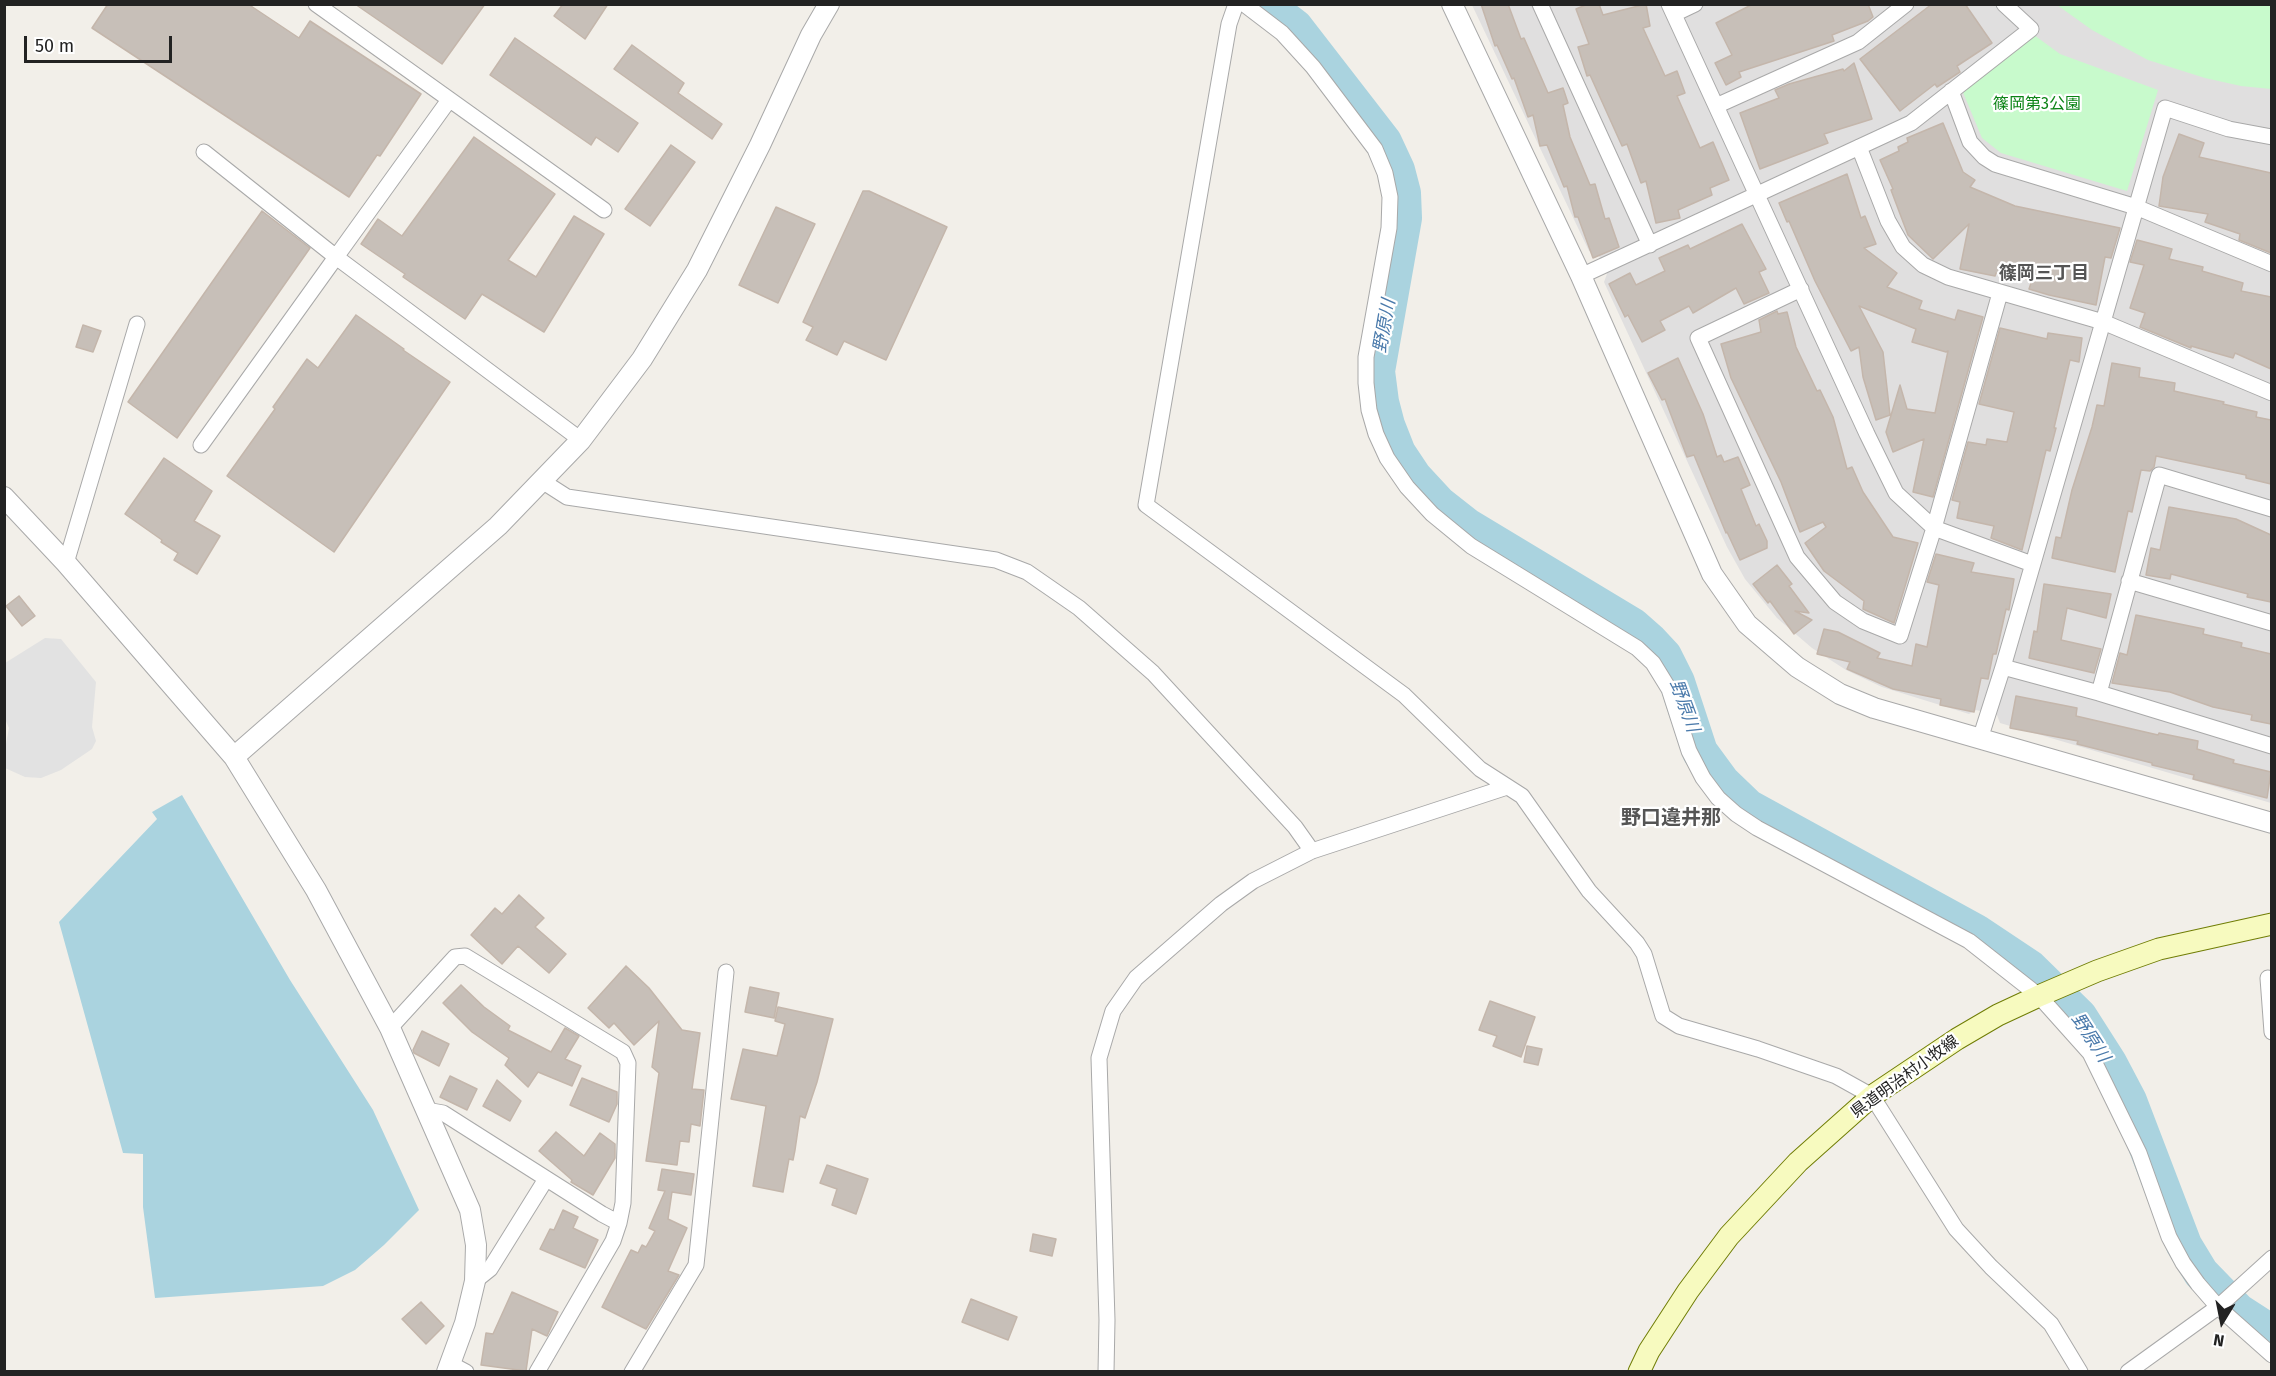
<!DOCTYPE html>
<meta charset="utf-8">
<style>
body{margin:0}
#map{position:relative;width:2276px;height:1376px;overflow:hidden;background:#f2efe9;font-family:"Fira Sans",sans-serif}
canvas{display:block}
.frame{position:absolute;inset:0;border:6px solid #222;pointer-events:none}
.north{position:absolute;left:2192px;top:1292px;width:60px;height:60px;-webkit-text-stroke:4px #fff;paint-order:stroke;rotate:190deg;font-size:16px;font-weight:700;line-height:24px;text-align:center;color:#222}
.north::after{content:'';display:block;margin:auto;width:21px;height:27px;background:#222;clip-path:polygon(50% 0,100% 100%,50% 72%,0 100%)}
.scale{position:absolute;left:24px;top:36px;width:148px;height:27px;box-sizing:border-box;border:3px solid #222;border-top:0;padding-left:8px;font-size:18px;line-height:21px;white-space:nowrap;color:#222;-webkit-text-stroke:4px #fff;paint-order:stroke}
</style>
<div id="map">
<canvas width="2276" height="1376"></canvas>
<div class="frame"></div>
<div class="north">N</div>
<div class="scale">50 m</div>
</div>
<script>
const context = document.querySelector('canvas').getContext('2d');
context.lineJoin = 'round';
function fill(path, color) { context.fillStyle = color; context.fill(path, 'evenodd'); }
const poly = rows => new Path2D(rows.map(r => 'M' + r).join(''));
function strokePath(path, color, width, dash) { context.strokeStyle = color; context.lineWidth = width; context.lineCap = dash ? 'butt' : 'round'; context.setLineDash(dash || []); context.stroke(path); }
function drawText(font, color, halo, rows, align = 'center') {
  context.font = font + ' "Fira Sans","Noto Sans JP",sans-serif'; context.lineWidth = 4.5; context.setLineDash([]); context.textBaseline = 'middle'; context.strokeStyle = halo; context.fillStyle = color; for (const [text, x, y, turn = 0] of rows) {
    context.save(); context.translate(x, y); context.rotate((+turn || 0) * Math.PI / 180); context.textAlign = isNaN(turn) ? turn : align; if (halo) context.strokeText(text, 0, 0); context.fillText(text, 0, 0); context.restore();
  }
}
fill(poly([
 [1472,5,2271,5,2271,803,2000,723,1997,715,1976,710,1969,714,1882,687,1846,670,1812,648,1777,618,1745,579,1727,547,1604,282,1607,274,1598,254,1589,251]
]), '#e0dfdf');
fill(poly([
 [2057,5,2271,5,2271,89,2241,86,2205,78,2148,60,2092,30],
 [2034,35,2060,54,2158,90,2127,191,2001,153,1982,138,1962,90]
]), '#c8facc');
fill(poly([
 [45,638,61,639,96,682,92,727,96,741,92,749,61,770,41,778,25,777,5,768,5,749,9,728,5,719,5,663]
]), '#e2e2e2');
fill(poly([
 [182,795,290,980,373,1110,419,1210,384,1245,355,1270,323,1286,155,1298,143,1207,143,1154,123,1153,59,922,157,819,152,812]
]), '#aad3df');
strokePath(poly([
 [1265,4,1295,27,1384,142,1397,170,1403,193,1404,218,1377,371,1381,402,1387,425,1398,453,1414,477,1439,504,1467,526,1633,626,1650,641,1664,656,1677,682,1700,752,1722,782,1748,807,1976,932,2030,968,2079,1016,2109,1063,2129,1101,2184,1245,2201,1273,2238,1311,2272,1333]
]), '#aad3df', 36);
const building = poly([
 [108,4,248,4,299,38,310,21,421,94,380,156,377,155,349,197,92,28,108,4],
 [355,4,485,4,442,64,355,4],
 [563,4,608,4,585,39,554,16,563,4],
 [1481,4,1508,4,1521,39,1524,38,1548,93,1563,88,1568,103,1563,105,1570,137,1590,185,1595,184,1605,219,1609,218,1619,247,1593,258,1578,217,1575,217,1567,186,1564,187,1547,145,1540,146,1533,115,1528,117,1514,78,1512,79,1497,45,1495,46,1481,4],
 [1588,4,1599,4,1603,15,1646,4,1650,26,1643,28,1665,76,1677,71,1685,93,1677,96,1700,148,1713,142,1729,180,1710,188,1712,195,1678,210,1680,218,1656,223,1646,181,1641,183,1627,144,1622,146,1590,75,1587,76,1578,47,1589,44,1576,9,1588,4],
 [1753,4,1868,4,1873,17,1868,21,1832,35,1834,41,1739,72,1741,77,1726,85,1715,63,1732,55,1716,23,1753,4],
 [1932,4,1965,4,1992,43,1957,66,1960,72,1937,87,1935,84,1900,111,1860,59,1932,4],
 [515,38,638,123,618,152,596,137,591,145,490,75,515,38],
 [632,45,684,83,678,93,722,124,712,139,614,69,632,45],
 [1854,63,1872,119,1824,134,1828,143,1760,169,1740,113,1779,98,1775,90,1789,84,1843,69,1844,71,1854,63],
 [1943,123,1963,172,1975,180,1970,187,2015,206,2120,228,2111,258,2105,257,2096,305,2049,295,2029,289,2032,280,1996,273,1995,276,1960,269,1969,224,1933,259,1908,235,1891,190,1893,189,1880,160,1899,151,1898,147,1908,142,1907,138,1943,123],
 [2179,134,2204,143,2199,157,2271,173,2271,253,2239,240,2240,234,2205,222,2208,214,2159,206,2163,177,2179,134],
 [474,137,555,194,508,260,536,277,574,216,604,234,544,332,482,294,465,319,403,277,405,274,361,244,378,219,402,236,474,137],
 [671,145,695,162,650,226,625,209,671,145],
 [1847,174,1861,218,1865,216,1876,244,1864,248,1897,273,1887,287,1922,301,1919,309,1955,320,1958,310,1983,317,1933,497,1913,492,1924,439,1893,452,1886,432,1900,385,1907,409,1935,413,1948,351,1946,352,1912,342,1916,329,1859,306,1883,352,1890,415,1876,420,1863,377,1859,347,1851,351,1815,281,1789,221,1787,222,1779,203,1847,174],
 [863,191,869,191,947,227,886,360,844,341,837,355,806,340,813,327,803,322,863,191],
 [776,207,815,224,778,303,739,285,776,207],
 [262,211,310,248,177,438,128,402,262,211],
 [1742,224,1766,269,1759,272,1769,293,1744,304,1736,288,1693,313,1689,306,1660,321,1665,330,1642,342,1628,315,1625,317,1609,284,1630,273,1636,285,1665,271,1659,258,1688,245,1690,249,1742,224],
 [2137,240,2172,249,2169,259,2203,267,2202,271,2243,283,2241,291,2271,297,2271,369,2235,353,2233,358,2191,346,2191,348,2140,327,2145,313,2130,308,2144,265,2130,262,2137,240],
 [1777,311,1778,314,1787,312,1796,347,1817,391,1820,390,1833,417,1847,469,1852,467,1863,492,1893,537,1918,543,1894,623,1863,609,1864,601,1824,571,1805,543,1826,527,1823,522,1800,532,1781,482,1731,378,1721,344,1761,332,1759,320,1777,311],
 [356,315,404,349,403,350,450,382,334,552,227,476,275,409,273,407,307,359,318,368,356,315],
 [83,325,101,331,93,352,76,347,83,325],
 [2000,328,2047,339,2048,333,2082,338,2079,362,2070,360,2054,428,2056,428,2050,451,2046,450,2022,550,1991,538,1994,526,1957,518,1960,502,1952,500,1968,442,1986,445,1987,439,2007,442,2014,412,1979,404,2000,328],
 [1678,358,1703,414,1717,457,1721,455,1724,462,1738,457,1750,485,1741,489,1756,526,1759,524,1767,541,1767,548,1740,560,1727,532,1726,533,1694,455,1687,457,1665,399,1662,400,1648,373,1678,358],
 [2112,363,2140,368,2139,377,2175,383,2174,391,2224,402,2223,404,2257,412,2256,417,2271,420,2271,484,2246,478,2246,475,2156,456,2154,467,2150,471,2141,470,2132,512,2128,511,2115,572,2052,558,2056,537,2061,538,2072,490,2092,427,2097,405,2104,406,2112,363],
 [164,458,212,491,194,521,220,536,197,574,174,560,178,553,161,542,162,540,125,514,164,458],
 [2169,507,2236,519,2271,535,2271,602,2247,597,2248,594,2171,574,2170,579,2146,575,2151,548,2160,550,2169,507],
 [1936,554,1974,563,1971,572,2014,579,2009,610,2006,609,1996,654,1993,654,1988,679,1981,678,1974,712,1940,705,1941,699,1893,689,1847,669,1850,662,1817,654,1824,629,1838,632,1880,653,1877,658,1912,666,1916,644,1927,647,1939,585,1927,582,1936,554],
 [1777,565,1792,584,1789,586,1809,613,1795,611,1812,620,1794,634,1770,601,1768,603,1753,584,1777,565],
 [2044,584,2111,594,2106,618,2067,608,2061,640,2101,649,2094,673,2029,658,2034,631,2037,632,2044,584],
 [19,596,35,616,22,626,6,606,19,596],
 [2136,615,2204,629,2203,634,2242,643,2241,647,2271,654,2271,724,2251,720,2252,715,2213,707,2170,692,2112,683,2120,653,2127,655,2136,615],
 [2016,696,2077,708,2076,716,2158,735,2159,733,2198,741,2197,749,2234,760,2233,763,2271,772,2267,798,2193,779,2194,775,2152,765,2152,763,2077,744,2078,741,2010,728,2016,696],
 [519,895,544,918,535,927,566,954,549,973,518,946,502,964,471,935,495,908,502,914,519,895],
 [626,966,649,988,682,1030,700,1033,692,1089,704,1090,700,1126,691,1124,689,1142,680,1141,677,1165,646,1161,659,1073,652,1067,659,1021,634,1045,614,1023,609,1028,588,1008,626,966],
 [461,985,484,1007,510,1026,508,1030,551,1052,565,1028,579,1036,565,1059,581,1066,572,1086,538,1072,528,1087,505,1065,509,1058,472,1032,443,1003,461,985],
 [750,987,779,993,774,1018,745,1012,750,987],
 [1490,1001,1535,1017,1521,1057,1493,1046,1497,1036,1479,1030,1490,1001],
 [778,1007,833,1019,817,1082,805,1118,800,1116,795,1150,793,1160,789,1159,783,1192,753,1186,766,1106,731,1099,743,1049,777,1056,785,1024,775,1021,778,1007],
 [422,1031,449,1044,439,1066,414,1053,413,1050,422,1031],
 [1527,1046,1542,1049,1538,1065,1524,1062,1527,1046],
 [450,1076,477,1089,467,1110,440,1097,450,1076],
 [582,1078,617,1092,617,1104,609,1122,570,1105,582,1078],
 [497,1080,521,1101,510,1121,483,1106,497,1080],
 [556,1132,584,1156,600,1133,615,1144,615,1158,593,1195,571,1182,572,1180,539,1151,556,1132],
 [827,1165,868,1179,856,1214,832,1205,837,1189,820,1183,827,1165],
 [662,1169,694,1174,691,1195,672,1192,668,1219,687,1228,668,1271,679,1275,646,1329,602,1307,631,1250,638,1253,642,1245,646,1247,655,1231,649,1228,665,1191,658,1190,662,1169],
 [563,1210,578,1217,573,1228,598,1240,585,1268,540,1249,550,1229,554,1230,563,1210],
 [1033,1234,1056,1239,1052,1256,1030,1251,1033,1234],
 [512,1292,558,1312,547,1336,532,1329,526,1371,481,1365,486,1333,493,1334,512,1292],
 [971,1299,1017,1317,1008,1340,962,1322,971,1299],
 [421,1302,444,1326,426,1344,402,1319,421,1302]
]);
fill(building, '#c7bfb8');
strokePath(building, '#c4b6ab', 1.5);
const minor = poly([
 [316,4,604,210],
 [1236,4,1229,24,1146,505,1404,695,1480,769,1522,796,1589,891,1637,943,1644,954,1663,1016,1679,1026,1758,1049,1836,1076,1872,1096,1956,1229,1991,1267,2051,1324,2080,1372],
 [1244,4,1282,33,1313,67,1375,149,1385,173,1390,197,1389,228,1366,357,1366,383,1369,410,1376,434,1387,458,1407,487,1432,514,1471,546,1637,648,1653,663,1669,689,1689,751,1703,778,1718,798,1736,814,1757,828,1969,941,2039,996,2090,1053,2139,1153,2169,1237,2183,1263,2198,1284,2218,1307,2272,1355],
 [1540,4,1650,245],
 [1669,4,1867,434,1896,493,1934,528,2032,564],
 [1674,14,1695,4],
 [1951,91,1970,142,1984,157,1995,164,2136,207,2272,264],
 [1716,106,1858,42,1906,4],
 [1859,147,1888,221,1903,247,1923,265,1948,277,2103,322,2272,393],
 [204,152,336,257,449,100],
 [1581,276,1911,123,2031,29,2004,4],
 [1801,289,1698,338,1797,557,1835,602,1863,621,1900,636,1934,528,2000,293],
 [201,445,336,257,581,440],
 [542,481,567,497,996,560,1027,572,1079,608,1153,673,1295,827,1312,851],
 [66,563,137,324],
 [2129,581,2272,623],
 [2003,667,2099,693,2272,746],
 [2099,693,2159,475,2272,509],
 [1980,739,2003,667,2165,108,2229,129,2272,137],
 [2268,978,2272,1032],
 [390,1028,455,957,465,956,623,1052,628,1063,623,1203,619,1223,613,1241,537,1372],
 [426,1110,443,1113,602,1214,619,1223],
 [475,1281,490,1269,546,1179],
 [451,1364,466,1372],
 [632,1372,696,1265,726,972],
 [1106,1372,1107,1320,1099,1058,1113,1011,1136,978,1221,904,1253,881,1312,851,1507,787],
 [2128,1372,2218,1307,2272,1258]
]);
const tertiary = poly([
 [1452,4,1581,276,1712,574,1747,624,1797,667,1840,694,1874,708,2272,823],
 [4,497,66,563,234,757,316,890,390,1028,470,1210,476,1245,475,1281,465,1323,447,1372],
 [234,757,498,526,581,440,642,359,697,270,760,145,811,35,829,4]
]);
const secondary = poly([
 [1639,1372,1649,1351,1688,1291,1729,1236,1798,1162,1872,1096,1957,1039,1998,1015,2041,995,2097,971,2159,949,2272,924]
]);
strokePath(minor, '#a9a9a9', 17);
strokePath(tertiary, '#a9a9a9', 22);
strokePath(secondary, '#707d05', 23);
strokePath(minor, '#fff', 15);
strokePath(tertiary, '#fff', 20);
strokePath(secondary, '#f7fabf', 21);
drawText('16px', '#0c8416', '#fff', [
 ["篠岡第3公園",2037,105]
]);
drawText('16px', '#222', '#fff', [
 ["県道明治村小牧線",1905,1077,-36]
]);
drawText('bold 18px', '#555', '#fff', [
 ["篠岡三丁目",2044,274]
]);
drawText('italic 18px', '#4a7aab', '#fff', [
 ["野原川",1385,326,-80],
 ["野原川",1684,706,70],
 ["野原川",2090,1038,57]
]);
drawText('bold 20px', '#555', '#fff', [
 ["野口違井那",1671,818]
]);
</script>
